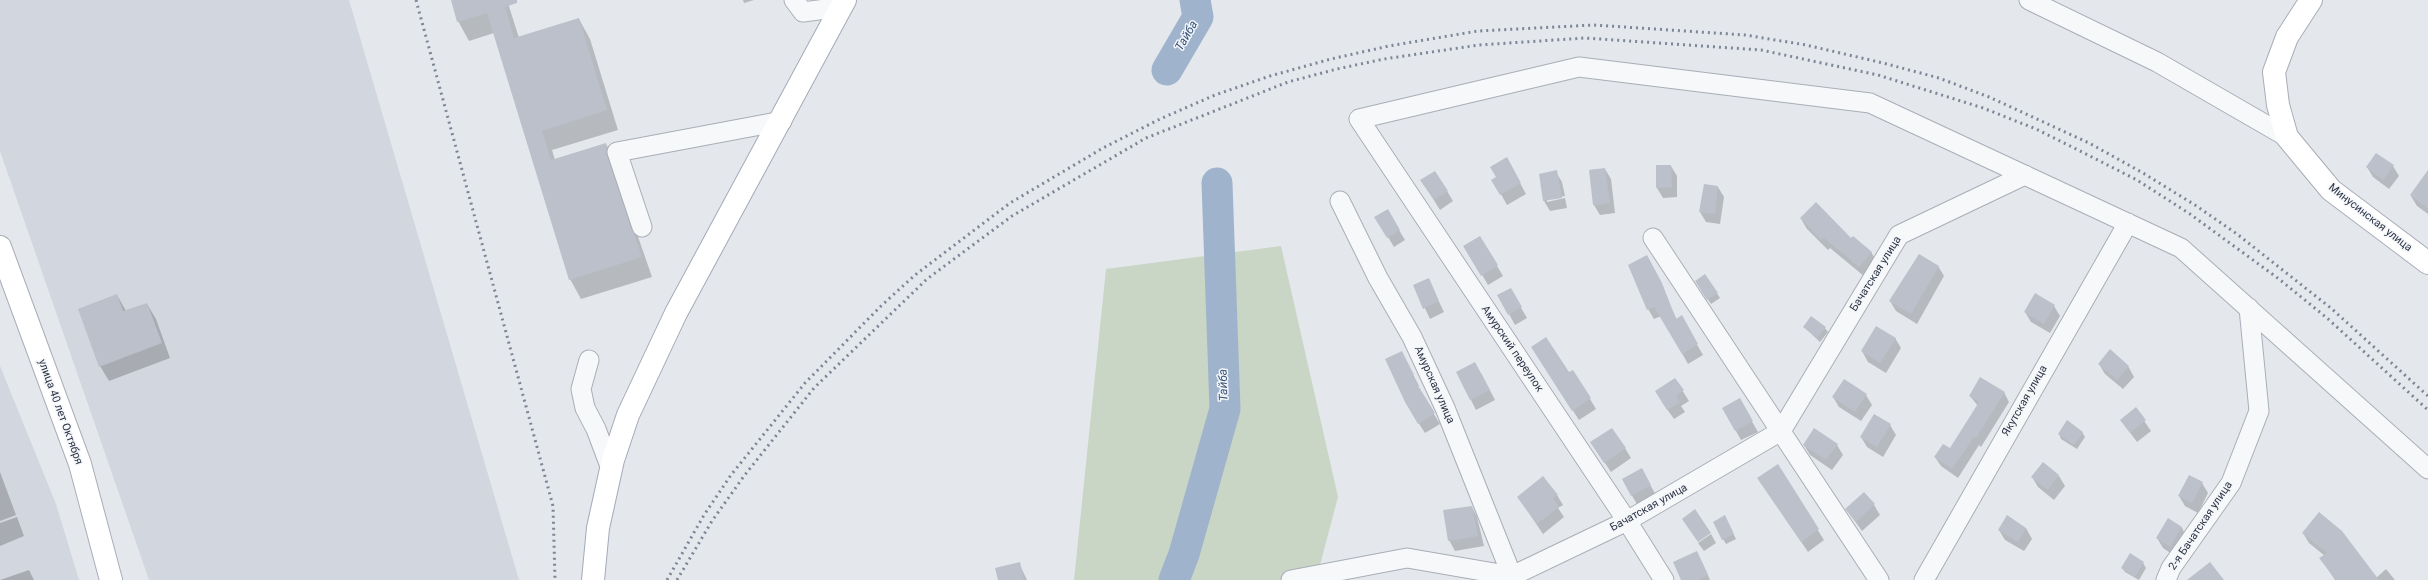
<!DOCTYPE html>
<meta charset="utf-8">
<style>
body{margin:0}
canvas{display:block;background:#e4e7ec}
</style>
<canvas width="2428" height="580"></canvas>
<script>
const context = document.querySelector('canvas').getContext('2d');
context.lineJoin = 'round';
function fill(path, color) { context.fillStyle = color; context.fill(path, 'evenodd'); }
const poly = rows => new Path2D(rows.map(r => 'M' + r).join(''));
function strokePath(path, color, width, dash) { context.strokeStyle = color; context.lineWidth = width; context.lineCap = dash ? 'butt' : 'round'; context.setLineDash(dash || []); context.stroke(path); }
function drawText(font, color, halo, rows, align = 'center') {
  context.font = font + ' Roboto,sans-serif'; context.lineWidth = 3; context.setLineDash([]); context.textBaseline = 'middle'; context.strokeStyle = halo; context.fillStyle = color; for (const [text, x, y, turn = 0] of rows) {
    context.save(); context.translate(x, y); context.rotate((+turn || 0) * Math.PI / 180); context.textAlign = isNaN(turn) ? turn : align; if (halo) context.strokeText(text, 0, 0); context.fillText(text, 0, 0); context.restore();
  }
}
fill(poly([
 [0,0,349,0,519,580,149,580,0,151],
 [0,366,56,504,79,580,0,580]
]), '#d2d6de');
fill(poly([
 [1281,246,1338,497,1316,580,1074,580,1106,269]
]), '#c9d6c5');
fill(poly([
 [452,0,507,0,519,38,579,19,590,39,618,130,552,150,555,160,606,144,617,164,617,176,652,277,581,299,570,279,494,33,469,41,458,21],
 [743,0,754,0,744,3],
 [1507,159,1526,194,1507,205,1493,180,1497,178],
 [1671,166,1677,176,1677,197,1663,198,1657,188],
 [2393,166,2399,176,2389,189,2373,177,2367,167],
 [1605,169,1611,179,1615,213,1600,215,1594,205,1590,170],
 [1556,172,1562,182,1565,196,1547,199,1547,202,1565,198,1567,208,1550,211,1544,201],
 [1422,181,1447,191,1453,201,1440,210],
 [2428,183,2428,214,2417,206,2411,196],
 [1718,187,1724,197,1720,224,1706,222,1700,212],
 [1387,210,1405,240,1394,247,1376,217],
 [1801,219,1851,239,1871,252,1877,262,1865,277,1830,248,1828,250,1807,229],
 [1480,237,1503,276,1488,285,1465,246],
 [1652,266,1677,320,1681,317,1703,355,1688,364,1661,316,1654,319,1648,309],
 [1938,266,1944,276,1917,324,1896,311,1890,301],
 [1705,275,1720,298,1711,304,1699,286],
 [1428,279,1444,312,1430,319,1414,285],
 [1510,289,1527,318,1515,325,1499,296],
 [117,295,126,311,147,304,156,319,170,358,109,381,100,366],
 [2054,306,2060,316,2050,333,2031,322,2025,312],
 [1804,327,1825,328,1828,332,1820,342],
 [1895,338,1901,348,1886,373,1868,362,1862,351],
 [1538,357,1590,399,1596,409,1579,420],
 [1407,363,1419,386,1417,387,1440,424,1425,433,1412,413],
 [2099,364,2128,366,2134,377,2123,389,2105,374],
 [1481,373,1495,400,1476,410,1471,400],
 [1675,379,1689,401,1681,406,1685,412,1674,419,1662,402],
 [2004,392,2009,402,1981,447,1979,445,1958,478,1941,466,1935,457,1950,450,1978,406,1970,396],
 [1866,395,1872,405,1861,421,1839,407,1833,397],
 [1739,399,1758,432,1741,440,1723,408],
 [2136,409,2151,431,2137,442,2121,420],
 [1890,425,1896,435,1883,457,1867,447,1861,437],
 [2082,432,2085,437,2077,449,2061,439,2059,434],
 [1804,445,1837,445,1843,455,1832,470,1810,455],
 [1625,448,1631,458,1611,472,1598,453],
 [2043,463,2059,476,2065,486,2054,500,2038,487,2032,477],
 [1777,466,1824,540,1808,552,1758,478],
 [1641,469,1656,495,1638,506,1623,480],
 [0,472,16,515,0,521],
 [2202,483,2208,493,2198,513,2185,506,2179,496],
 [1557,495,1563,505,1558,508,1564,517,1543,534,1518,497],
 [1874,505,1880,515,1862,531,1846,509],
 [1472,507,1477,517,1484,546,1455,551,1449,540],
 [17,517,24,536,0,546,0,523],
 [2168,519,2182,528,2187,538,2176,557,2163,548,2157,538],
 [1727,521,1736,539,1726,544,1723,539],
 [2026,528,2032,539,2024,551,2005,540,1999,530],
 [2303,533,2376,578,2386,569,2395,580,2335,580,2321,559,2325,556,2309,543],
 [1711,534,1716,543,1704,551,1698,543],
 [1702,562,1710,580,1682,580],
 [1019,563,1027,580,999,580],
 [2143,563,2146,568,2139,580,2125,572,2122,568],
 [29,570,34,580,0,580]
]), '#0003');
strokePath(poly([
 [1167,70,1198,17,1195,0],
 [1174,580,1184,554,1225,409,1217,183]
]), '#9fb4cc', 31);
fill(poly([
 [451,0,517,0,517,3,505,7,514,38,579,18,607,110,542,131,551,160,606,143,607,155,642,257,569,280,487,13,457,22],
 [2376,153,2394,165,2383,180,2366,167],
 [1507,157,1521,183,1500,195,1491,180,1496,177,1490,167],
 [1656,165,1671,165,1672,187,1656,188],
 [1605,168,1610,203,1593,205,1589,170],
 [1557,170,1562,198,1543,201,1539,174],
 [2428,170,2428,209,2410,195],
 [1435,171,1448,191,1434,200,1420,180],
 [1704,184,1718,186,1715,214,1699,212],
 [1816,202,1851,238,1853,236,1872,252,1859,267,1824,238,1821,240,1800,218],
 [1388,209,1400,230,1387,238,1374,217],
 [1480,236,1498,265,1481,276,1463,246],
 [1919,254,1939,266,1911,314,1889,301],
 [1647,255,1662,283,1676,319,1682,315,1698,344,1682,354,1654,307,1647,310,1628,265],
 [1705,274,1718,293,1707,300,1695,281],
 [1429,278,1439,301,1423,309,1413,285],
 [1511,288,1522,307,1508,315,1497,295],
 [2035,293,2055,305,2044,324,2024,312],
 [117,294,123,311,147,303,162,343,99,367,78,309],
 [1811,316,1826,327,1817,338,1803,327],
 [1876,326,1896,338,1880,363,1861,351],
 [1546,337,1569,372,1573,370,1591,398,1572,411,1531,347],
 [2110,349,2129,366,2117,380,2098,364],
 [1402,351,1414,375,1412,376,1435,413,1418,424,1405,402,1385,359],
 [1475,362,1490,390,1470,400,1456,372],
 [1980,377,2005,392,1976,438,1974,437,1952,469,1934,457,1943,444,1950,448,1979,402,1969,396],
 [1675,378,1684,390,1676,396,1680,402,1667,410,1655,391],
 [1844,379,1867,394,1855,412,1832,397],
 [1740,398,1753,421,1735,431,1722,408],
 [2136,407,2146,420,2130,433,2120,420],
 [1874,414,1891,424,1877,447,1860,437],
 [2067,420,2083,432,2074,445,2058,434],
 [1612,428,1626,448,1604,463,1590,442],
 [1814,428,1838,444,1826,460,1803,445],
 [2043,462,2059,475,2048,490,2031,477],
 [1778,464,1819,529,1801,542,1757,478],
 [1642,468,1651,485,1631,496,1622,479],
 [2189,475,2203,482,2192,503,2178,496],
 [1543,476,1558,495,1553,498,1559,507,1537,524,1517,497],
 [1864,492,1875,504,1856,522,1845,509],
 [1472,506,1478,536,1448,541,1443,510],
 [1695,509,1711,533,1698,542,1682,519],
 [2319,512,2342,531,2379,580,2336,580,2319,558,2327,553,2302,533],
 [1725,515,1734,534,1722,540,1713,522],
 [2007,515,2026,528,2018,542,1998,530],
 [2168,518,2182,527,2170,547,2156,538],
 [1697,551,1708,575,1699,580,1681,580,1673,562],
 [2130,553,2144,562,2135,577,2121,568],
 [1020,562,1024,580,998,580,995,568],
 [2210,562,2224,580,2187,580]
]), '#bbc0ca');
const street = poly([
 [794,0,803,12,841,7],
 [2029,0,2157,62,2287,137],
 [1340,201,1378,278,1412,337,1445,408,1512,576],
 [642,227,617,152,782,121],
 [1653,238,1879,580],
 [589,360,581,389,585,408,596,429,611,469],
 [1512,576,1627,521,1781,431,1899,235,2025,175],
 [1291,580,1407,558,1512,576,1517,580],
 [1664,580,1627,521,1359,119,1579,67,1870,103,2181,248,2428,469],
 [1924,580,2128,223],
 [2166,580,2171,568,2231,483,2259,411,2249,308]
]);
const secondary = poly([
 [2311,0,2287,37,2274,72,2278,105,2287,137,2331,190,2428,263],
 [0,247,80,464,111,580]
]);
const primary = poly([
 [593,580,598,528,613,460,628,415,676,313,845,0]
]);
strokePath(street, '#a9aeb7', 21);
strokePath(secondary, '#a9aeb7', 24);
strokePath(primary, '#a3abb8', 24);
strokePath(street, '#f7f8fa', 19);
strokePath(secondary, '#fff', 22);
strokePath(primary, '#fff', 22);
strokePath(poly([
 [416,0,553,506,555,580],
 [667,580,704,515,731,475,805,383,881,306,915,275,1010,203,1103,148,1160,119,1215,95,1270,76,1331,59,1389,46,1478,31,1594,25,1745,35,1806,45,1883,63,1939,78,1989,97,2089,143,2143,173,2195,205,2237,234,2332,309,2428,396],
 [677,580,712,521,744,476,814,388,927,279,1012,216,1146,138,1288,82,1337,69,1384,59,1479,45,1585,38,1761,50,1878,75,1983,108,2036,129,2086,154,2137,180,2190,214,2279,279,2327,318,2428,410]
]), '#7d8696', 3, [2, 4]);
drawText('11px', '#2b3445', '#f4f6f9', [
 ["Минусинская улица",2370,218,38],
 ["Бачатская улица",1876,274,-58],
 ["Амурский переулок",1512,349,56],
 ["Амурская улица",1434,385,66],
 ["Якутская улица",2025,401,-60],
 ["улица 40 лет Октября",60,412,70],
 ["Бачатская улица",1649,508,-29],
 ["2-я Бачатская улица",2201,526,-56]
]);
drawText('italic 12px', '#34527a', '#f4f6f9', [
 ["Тайба",1187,36,-60],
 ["Тайба",1224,385,-92]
]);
</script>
